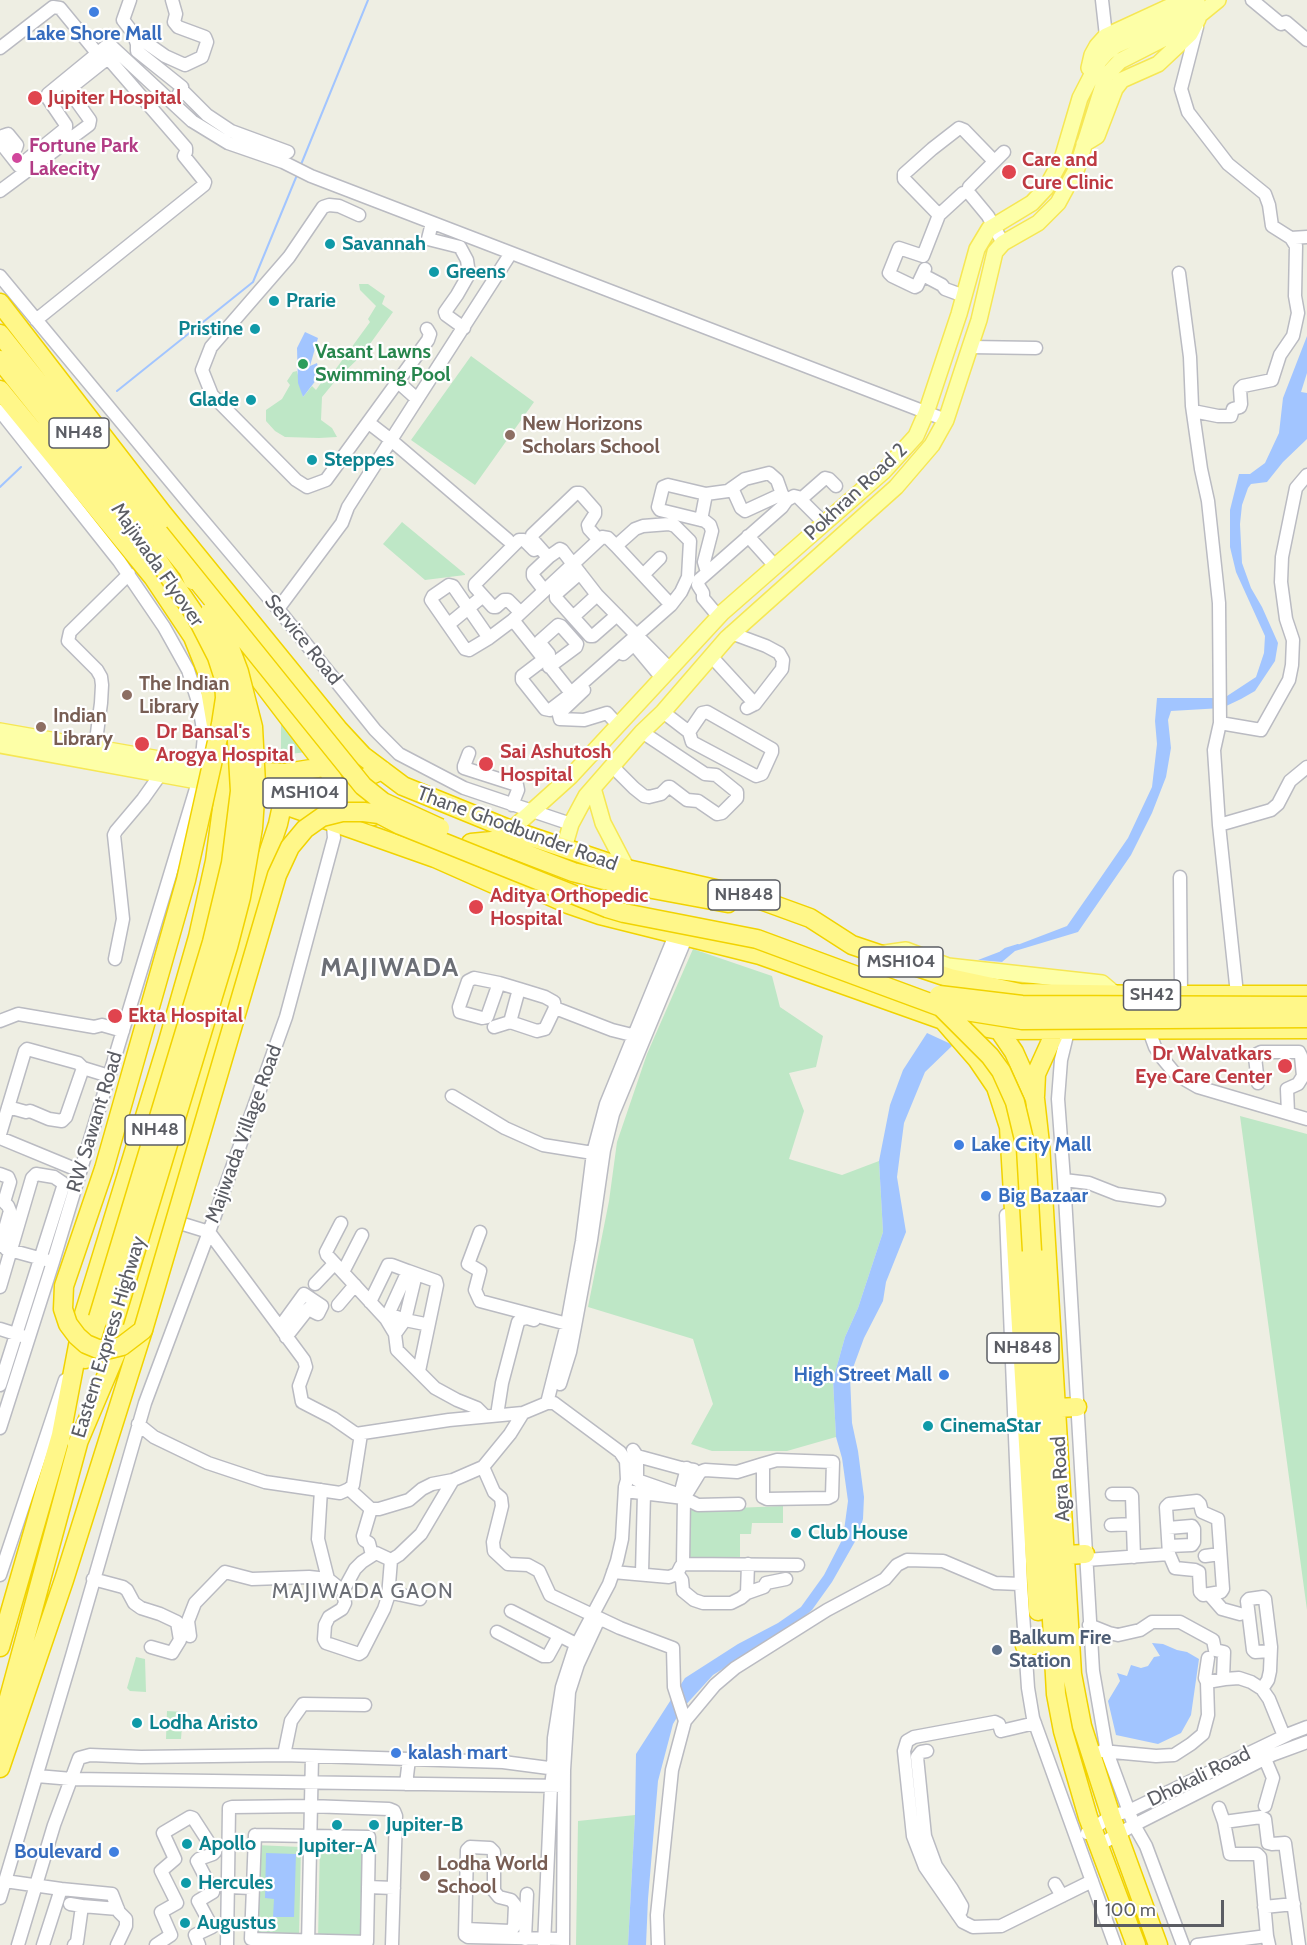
<!DOCTYPE html>
<style>
body{margin:0}
#map{position:relative;width:1307px;height:1945px;overflow:hidden;background:#eeeee3;font-family:Cabin,sans-serif}
canvas{display:block}
.scale{position:absolute;left:1094px;top:1900px;width:130px;height:27px;box-sizing:border-box;border:3px solid #5b5d64;border-top:0;padding-left:8px;font-size:18px;line-height:21px;white-space:nowrap;color:#5b5d64;-webkit-text-stroke:4px #fff;paint-order:stroke}
</style>
<div id="map">
<canvas width="1307" height="1945"></canvas>
<div class="scale">100 m</div>
</div>
<script>
const context = document.querySelector('canvas').getContext('2d');
context.lineJoin = 'round';
function fill(path, color) { context.fillStyle = color; context.fill(path, 'evenodd'); }
const poly = rows => new Path2D(rows.map(r => 'M' + r).join(''));
function strokePath(path, color, width, dash) { context.strokeStyle = color; context.lineWidth = width; context.lineCap = dash ? 'butt' : 'round'; context.setLineDash(dash || []); context.stroke(path); }
function drawText(font, color, halo, rows, align = 'center') {
  context.font = font + ' Cabin,sans-serif'; context.lineWidth = 4.5; context.setLineDash([]); context.textBaseline = 'middle'; context.strokeStyle = halo; context.fillStyle = color; for (const [text, x, y, turn = 0] of rows) {
    context.save(); context.translate(x, y); context.rotate((+turn || 0) * Math.PI / 180); context.textAlign = isNaN(turn) ? turn : align; if (halo) context.strokeText(text, 0, 0); context.fillText(text, 0, 0); context.restore();
  }
}
fill(poly([
 [359,284,368,284,385,296,382,304,393,312,362,355,336,380,322,397,321,420,332,428,337,437,319,438,285,437,275,431,266,421,266,410,282,399,290,385,287,381,293,372,297,371,303,397,312,386,316,390,323,380,327,381,370,322,368,319,376,306,360,290],
 [471,356,534,402,475,485,411,440],
 [402,522,465,574,465,575,425,580,383,544],
 [281,718,307,752,281,755],
 [693,949,772,976,780,1007,823,1036,816,1067,789,1073,804,1111,789,1159,842,1175,879,1161,883,1232,858,1308,845,1337,833,1380,836,1437,787,1451,712,1451,691,1444,713,1404,693,1339,588,1307,609,1201,617,1142,647,1054],
 [1240,1116,1307,1134,1307,1610],
 [783,1506,783,1523,752,1523,751,1534,740,1534,740,1560,687,1558,687,1510],
 [136,1657,145,1659,146,1692,130,1691,127,1688],
 [167,1711,183,1712,181,1739,166,1739],
 [635,1815,628,1945,576,1945,578,1821],
 [320,1842,367,1843,365,1941,318,1940],
 [255,1845,301,1847,299,1937,253,1936]
]), '#bee7c6');
fill(poly([
 [305,332,318,338,310,366,317,363,320,375,303,397,298,383,297,348],
 [1307,336,1307,373,1301,392,1307,393,1307,439,1283,462,1267,482,1251,484,1248,488,1242,505,1240,524,1242,563,1251,588,1262,607,1278,643,1275,661,1255,691,1241,699,1222,708,1171,711,1168,720,1171,748,1166,777,1152,813,1131,855,1078,932,1015,951,1002,962,978,960,1067,926,1097,883,1128,838,1152,787,1157,744,1155,721,1157,698,1224,698,1256,677,1264,653,1265,636,1236,572,1230,547,1230,510,1239,474,1250,474,1265,463,1279,433,1283,398],
 [927,1033,953,1045,925,1072,904,1123,897,1177,906,1232,886,1282,883,1301,864,1338,850,1376,852,1423,858,1451,864,1497,863,1519,857,1538,832,1582,812,1610,785,1633,748,1653,713,1675,682,1709,673,1724,658,1781,648,1899,646,1945,628,1945,635,1815,636,1754,685,1678,738,1644,778,1623,801,1607,824,1575,843,1538,848,1501,842,1458,836,1437,833,1380,845,1337,858,1308,883,1232,879,1161,890,1105,903,1070],
 [1152,1643,1163,1644,1177,1650,1187,1652,1199,1659,1191,1715,1181,1733,1158,1744,1116,1735,1108,1701,1120,1681,1117,1673,1127,1676,1131,1665,1141,1668,1148,1666,1154,1657,1160,1656],
 [266,1853,296,1854,294,1917,273,1917,274,1899,265,1898]
]), '#a2c5ff');
strokePath(poly([
 [300,167,368,0],
 [117,391,253,282,297,175],
 [0,487,21,467],
 [1001,952,1005,949,1018,945]
]), '#a2c5ff', 2);
const minor = poly([
 [130,0,123,20,133,33,137,44,137,51,182,87,174,104],
 [1102,0,1106,36],
 [1252,0,1281,24,1286,22,1307,40],
 [1197,27,1181,89,1188,112,1228,164,1265,194,1269,205,1272,226,1291,238,1307,237],
 [137,44,145,42,165,56,185,65,202,57,207,42,205,37,178,27,174,22,176,14,172,0],
 [0,48,53,7,60,8,97,53],
 [181,89,207,115,231,131,288,152],
 [0,137,8,134,17,145,16,148,10,154],
 [0,142,19,166,66,128,66,125,47,97,48,94,109,44,192,121,228,143,283,162,311,176,946,420],
 [969,187,1004,152],
 [0,191,89,125,90,120,70,92,69,89,113,54],
 [969,193,988,216,1003,243],
 [359,215,339,206,329,205,323,207,289,257,211,347,202,370,212,395,296,480,307,487,326,480,428,340,430,334,427,329],
 [939,215,904,179,904,174,932,149,959,128,964,130,994,161],
 [432,223,428,239,460,247,467,260,469,274,457,295,445,312,446,315,464,328],
 [925,269,917,286,915,287,892,276,889,273,899,248,923,256,939,215,963,193],
 [1179,273,1190,357,1192,406,1201,469,1208,501,1219,603,1220,723,1214,750,1219,825],
 [923,275,942,285,945,289,964,296],
 [0,276,190,505,278,609,375,730,399,754,464,788,571,824],
 [36,320,204,185,205,182,184,156,186,152,186,148,108,58],
 [970,347,1036,348],
 [398,382,417,399],
 [0,411,119,561,164,627,188,670,199,705,204,736,201,767],
 [1193,411,1218,416,1231,416,1233,409,1240,407,1241,404,1240,389,1243,386,1272,380,1280,355,1293,336,1298,313,1295,296,1296,246,1291,238],
 [369,423,391,440,508,540],
 [732,488,741,508,745,511,782,494],
 [801,499,825,478,829,479,836,486],
 [701,520,706,494],
 [748,536,775,566],
 [599,540,589,529,588,525,595,514,595,510,580,493,576,493,532,535,532,539,547,556,550,556,560,549,562,550,597,595,670,669],
 [616,546,635,529,643,526,669,524,675,526,690,541,688,577,681,592,671,605,571,693,513,620,602,537,608,538,616,546,671,605],
 [707,572,704,562,712,531,710,525,705,521,660,510,658,507,663,487,668,485,706,494,728,491,745,479,769,473,777,480,782,494,787,500],
 [580,573,556,594,556,598,590,636,593,636,617,615],
 [643,575,660,558],
 [544,590,533,576,533,572,550,556],
 [278,609,342,523,348,507,511,253],
 [520,612,508,600,504,600,496,607,493,607,475,587,475,584,519,540,524,540,534,550],
 [718,616,703,598,703,593,698,585,699,580,782,507,787,500,794,496,798,497,824,523],
 [573,617,597,595],
 [449,624,483,596],
 [731,633,766,646,779,653,783,660,782,669,755,704,747,708],
 [489,638,453,586,449,585,433,596,431,600,465,649,469,650,489,638,513,620],
 [623,654,632,646,636,647,661,677],
 [711,656,755,704],
 [543,660,522,676,522,680,545,709,550,710,567,697],
 [549,667,576,647,577,644,561,626,558,625,540,641,540,643,549,654],
 [584,690,563,710,559,715,560,719,584,720,607,713,618,725],
 [663,712,689,732,702,713,707,712,772,749,772,752,762,774,756,776,692,742,689,732],
 [1220,723,1261,730,1289,680,1292,665,1293,640,1286,619,1281,582,1282,557,1296,488,1307,475],
 [95,748,101,703,102,685,101,677,97,670,68,641,70,632,129,574],
 [469,753,464,766,464,768,517,785,518,790,512,805],
 [612,766,634,788,644,796,649,797,661,794,668,787,670,787,687,800,698,801,717,814,722,813,737,798,737,792,716,775,705,774,642,732],
 [1180,877,1181,994],
 [115,959,123,919,114,835,116,831,143,799,160,775],
 [499,983,487,1017,482,1018,460,1012,459,1007,468,981,474,978,499,983,519,989],
 [1237,994,1219,825,1271,810,1278,804,1290,781,1307,767],
 [555,1008,545,1029,537,1031,510,1022,519,989,545,997,554,1002,555,1008,612,1030,640,1037],
 [0,1021,18,1014,94,1027,102,1025,123,1031],
 [1147,1025,1155,1047,1163,1059,1173,1071,1184,1079,1198,1087,1307,1119],
 [494,1027,510,1022],
 [1068,1031,1061,1060,1058,1099,1064,1180,1093,1671,1107,1752,1134,1825,1146,1846,1183,1945],
 [1258,1083,1255,1057,1257,1054,1261,1052,1299,1052,1301,1056,1303,1076,1298,1084,1287,1089,1288,1113],
 [452,1096,505,1128,543,1145,599,1154],
 [8,1107,26,1112,30,1111,49,1119,62,1121,66,1117,83,1068],
 [0,1134,25,1051,27,1049,78,1063,83,1068,109,1076],
 [0,1138,80,1171],
 [0,1174,8,1177,10,1182,4,1202,8,1206,10,1211,0,1246],
 [1064,1180,1089,1183,1117,1194,1159,1200],
 [1006,1215,1021,1584,1028,1688,1033,1718,1115,1945],
 [170,1220,209,1232],
 [341,1223,326,1252,327,1255,386,1319,395,1334,397,1350,435,1388,457,1400,477,1408,485,1416],
 [209,1232,304,1360,306,1367,299,1386,302,1402,333,1418,356,1434,449,1420,523,1413,547,1403],
 [480,1232,468,1264,480,1271,475,1290,480,1301,575,1326],
 [6,1249,46,1260],
 [408,1271,436,1281,437,1285,419,1371],
 [343,1272,362,1235],
 [315,1284,334,1264],
 [0,1287,32,1178,36,1174,54,1177,63,1183,63,1187,0,1385],
 [370,1302,388,1265,392,1265,408,1271,386,1319],
 [338,1305,355,1285],
 [388,1314,405,1320,425,1324],
 [280,1327,304,1294,322,1306,318,1314,308,1309,286,1337],
 [0,1329,22,1336],
 [395,1334,405,1320,416,1274],
 [560,1384,570,1352,575,1326,591,1240,604,1150,613,1114,686,938],
 [547,1403,567,1324,582,1241,593,1153,606,1104,675,935],
 [523,1413,510,1434,483,1467,494,1492,501,1498,502,1506,493,1542,494,1551,508,1564,528,1565,539,1571,550,1595,620,1628,673,1648,674,1687,685,1721],
 [497,1415,502,1383,518,1322,522,1319,527,1318,534,1320],
 [138,1424,154,1437,208,1463,265,1482,340,1493,349,1489,353,1485,361,1434],
 [0,1428,53,1262,198,782],
 [633,1450,637,1456,637,1480,680,1495,687,1468],
 [632,1458,637,1456,681,1468,694,1470],
 [349,1489,371,1509,379,1509,409,1500,422,1489,432,1484,453,1480],
 [321,1490,318,1539,328,1579,343,1591],
 [625,1491,684,1498,700,1472,705,1470,737,1472,763,1464,777,1460,833,1462,832,1496,828,1498,767,1499,763,1497,763,1464],
 [1112,1494,1130,1494,1132,1496,1134,1557],
 [739,1504,698,1505,684,1498,683,1564,798,1565],
 [371,1509,363,1536,364,1540,369,1543,372,1555],
 [1111,1525,1133,1524],
 [1168,1528,1192,1526,1194,1529,1194,1542,1192,1545,1169,1546],
 [376,1553,391,1560,388,1597,384,1609,362,1652,359,1654,326,1643,324,1639,325,1625,329,1617,342,1609,345,1603,343,1591,355,1569,362,1562,376,1553],
 [1205,1556,1220,1554],
 [391,1560,399,1555,421,1534,453,1480,483,1467],
 [1086,1560,1169,1554,1175,1568,1195,1570,1199,1572,1200,1592,1203,1595,1221,1592,1223,1589,1218,1519,1202,1512,1200,1504,1197,1501,1169,1504,1166,1507,1169,1554],
 [613,1572,669,1577,677,1574,681,1566],
 [642,1573,644,1493],
 [677,1573,682,1580,683,1591,694,1600,703,1603,731,1603,741,1598,747,1593,748,1564],
 [0,1575,65,1380],
 [93,1579,123,1587,127,1590,134,1603,141,1608,160,1614,177,1622,180,1640,172,1653,151,1647],
 [388,1592,420,1599],
 [747,1593,764,1587,766,1583,786,1579],
 [1209,1594,1222,1609,1240,1614],
 [511,1611,584,1648],
 [1089,1625,1109,1633,1118,1635,1140,1630,1152,1622,1180,1622,1213,1640,1215,1650,1224,1652,1223,1679],
 [497,1632,543,1656,548,1656,559,1636],
 [190,1636,188,1621,195,1603,225,1572,252,1579,309,1577,328,1579],
 [1207,1682,1205,1678,1208,1658],
 [1262,1689,1268,1680,1270,1671,1271,1647,1265,1599,1263,1597,1249,1599,1247,1601,1253,1650,1255,1652,1270,1651],
 [1035,1723,1001,1731,999,1724,995,1722,914,1737,907,1741,904,1751,913,1836,925,1867,963,1922,973,1927,1001,1926,1092,1881],
 [927,1751,921,1752,917,1757,925,1836,936,1866,952,1889,962,1906,961,1911,958,1915],
 [1102,1751,1156,1756,1174,1755,1191,1744,1203,1734,1208,1715,1207,1682,1225,1679,1239,1678,1251,1682,1262,1689,1269,1699,1284,1736],
 [284,1755,291,1721,303,1704,365,1705],
 [37,1776,72,1779,564,1786],
 [406,1784,409,1759],
 [1265,1806,1273,1778,1265,1759],
 [1219,1808,1224,1822,1230,1854,1257,1854,1260,1857,1267,1936],
 [1224,1822,1261,1817,1265,1819,1268,1843,1272,1844,1285,1843,1299,1945],
 [1087,1833,1111,1816,1129,1811,1289,1734,1307,1727],
 [255,1835,369,1837,367,1942,251,1939,255,1835],
 [1099,1845,1134,1825,1272,1755,1307,1742],
 [5,1881,61,1889,43,1945],
 [1055,1884,1062,1896],
 [229,1887,252,1888],
 [368,1887,394,1888],
 [61,1889,112,1894,119,1912,126,1919,126,1926,117,1945],
 [0,1898,72,1656,145,1403,209,1232,286,1017,334,838,333,825,324,792],
 [70,1904,82,1906],
 [1264,1907,1294,1904],
 [466,1929,510,1931,514,1927,515,1905,511,1900,499,1897,494,1891,494,1852,490,1848,470,1847,467,1850,465,1935,468,1937,563,1939],
 [525,1939,527,1894],
 [18,1945,54,1825,79,1758,90,1755,141,1757,284,1755,503,1762,564,1770],
 [74,1945,77,1942,82,1906,118,1909],
 [156,1945,171,1935,161,1912,177,1903,161,1871,175,1859,163,1833,190,1817,193,1818,215,1852,213,1854,199,1859,197,1861,213,1892,198,1901,212,1927,195,1935,199,1945],
 [227,1945,229,1808,232,1807,310,1806,389,1809,394,1811,396,1816,392,1945],
 [308,1945,312,1756],
 [544,1945,551,1787,553,1770,554,1738,562,1687,574,1650,609,1584,617,1561,622,1539,625,1487,627,1480,626,1461,620,1452,554,1403,547,1403],
 [563,1945,564,1770,569,1692,578,1664,598,1621],
 [658,1945,657,1915,672,1770,685,1721,715,1685,735,1668,827,1610,885,1579,897,1565,907,1560,943,1561,995,1583,1021,1584],
 [1197,1945,1267,1936,1269,1945]
]);
const major = poly([
 [1089,68,1092,55,1097,46,1106,36,1184,0],
 [1084,144,1097,136,1115,89,1122,80,1158,64,1190,34,1198,19],
 [0,731,222,770],
 [0,745,219,785],
 [593,788,603,823,627,869],
 [511,830,571,776,723,612,884,471,916,436,926,413,959,314,977,249,989,229,1032,203,1046,188,1062,159,1080,98,1099,61,1106,53,1115,46,1168,22,1197,0],
 [564,848,571,824,586,796,642,732,663,712,727,638,896,487,932,445,946,420,970,347,979,320,995,252,1003,243,1038,223,1058,203,1077,168,1106,76,1120,61,1167,37,1191,22,1218,0],
 [878,954,906,950,948,966,1102,983,1115,994]
]);
const highway = poly([
 [0,303,163,514,338,729,363,756,403,786,511,830,627,869,755,898,810,918,852,945,950,978,1020,993,1148,995,1307,995],
 [0,334,159,533],
 [0,360,146,543],
 [0,390,153,577,193,637,207,672,223,767,225,786,215,861,198,937,167,1045,84,1314,60,1440],
 [231,642,327,768,338,790,373,816],
 [241,771,286,773,336,765],
 [241,788,308,793,338,790,382,770],
 [282,804,435,858,505,889],
 [471,843,492,841,573,872,604,880,728,903],
 [493,871,568,904,600,915,760,955,943,1020,999,1030,1307,1029],
 [943,1020,977,1059,996,1087,1009,1127,1038,1611],
 [997,1021,999,1030,1014,1052,1035,1099,1040,1144,1072,1674,1082,1726,1111,1816,1158,1945],
 [1035,1096,1036,1074,1056,1030],
 [1032,1251,1056,1694,1063,1731,1088,1817,1136,1945],
 [85,1359,98,1318],
 [1056,1408,1077,1407],
 [77,1445,128,1325,209,1054,252,902,278,824,285,792,286,773],
 [1065,1555,1085,1554],
 [1025,1646,1039,1644],
 [0,1647,63,1428],
 [0,1731,80,1436],
 [0,1768,64,1580,143,1330]
]);
strokePath(minor, '#babbc2', 15);
strokePath(major, '#f6e754', 18);
strokePath(highway, '#f1d300', 21);
strokePath(minor, '#fff', 12);
strokePath(major, '#fdffa7', 15);
strokePath(highway, '#fff789', 18);
const highwayBridge = poly([
 [159,533,188,569,193,580],
 [188,569,363,786,383,802,440,828],
 [224,679,225,698,221,724,186,880,104,1169,64,1286,63,1309,68,1324,77,1336,86,1344,98,1349,110,1349,122,1346,143,1330,277,875,290,847,305,829,322,817,342,812,364,812,379,814,400,825,607,908,624,913,757,939,941,1007,1022,1020,1307,1018],
 [939,995,1022,1005,1307,1006],
 [941,1007,990,1056,1001,1071,1015,1102,1026,1148,1032,1251],
 [98,1318,212,942,231,863,240,791,236,724,230,697,217,657,196,616,146,543],
 [114,1322,228,947,241,897,253,828,256,784,253,727,239,672,230,648,210,612]
]);
strokePath(highwayBridge, '#f1d300', 21, []);
strokePath(highwayBridge, '#fff789', 18);
for (const [x, y, r, color] of [
 [94,12,6,"#3f7fe0"],
 [35,98,8,"#e0444e"],
 [17,158,6,"#d1479c"],
 [1009,172,8,"#e0444e"],
 [330,244,6,"#0f9aa8"],
 [434,272,6,"#0f9aa8"],
 [274,301,6,"#0f9aa8"],
 [255,329,6,"#0f9aa8"],
 [303,364,6,"#2e9e5b"],
 [251,400,6,"#0f9aa8"],
 [510,435,6,"#8d6e63"],
 [312,460,6,"#0f9aa8"],
 [127,695,6,"#8d6e63"],
 [41,727,6,"#8d6e63"],
 [142,744,8,"#e0444e"],
 [486,764,8,"#e0444e"],
 [476,907,8,"#e0444e"],
 [115,1016,8,"#e0444e"],
 [1285,1066,8,"#e0444e"],
 [959,1145,6,"#3f7fe0"],
 [986,1196,6,"#3f7fe0"],
 [944,1375,6,"#3f7fe0"],
 [928,1426,6,"#0f9aa8"],
 [796,1533,6,"#0f9aa8"],
 [997,1650,6,"#5c6f8a"],
 [137,1723,6,"#0f9aa8"],
 [396,1753,6,"#3f7fe0"],
 [337,1825,6,"#0f9aa8"],
 [374,1825,6,"#0f9aa8"],
 [187,1844,6,"#0f9aa8"],
 [114,1852,6,"#3f7fe0"],
 [425,1876,6,"#8d6e63"],
 [186,1883,6,"#0f9aa8"],
 [185,1923,6,"#0f9aa8"]
]) { const dot = new Path2D(); dot.arc(x, y, r, 0, 2 * Math.PI); context.fillStyle = color; context.fill(dot); strokePath(dot, '#fff', 2); }
for (const [x, y, w] of [
 [79,433,60],
 [305,793,84],
 [744,895,72],
 [901,962,84],
 [1152,995,57],
 [155,1130,60],
 [1023,1348,72]
]) { const box = new Path2D(); box.roundRect(x - w / 2, y - 15, w, 30, 4.5); context.fillStyle = '#fff'; context.fill(box); strokePath(box, '#5b5d64', 1.5); }
drawText('bold 18px', '#5b5d64', null, [
 ["NH48",79,433],
 ["MSH104",305,793],
 ["NH848",744,895],
 ["MSH104",901,962],
 ["SH42",1152,995],
 ["NH48",155,1130],
 ["NH848",1023,1348]
]);
drawText('bold 20px', '#366cbe', '#fff', [
 ["Lake Shore Mall",94,34,"center"],
 ["Lake City Mall",971,1145],
 ["Big Bazaar",998,1196],
 ["High Street Mall",932,1375,"right"],
 ["kalash mart",408,1753],
 ["Boulevard",102,1852,"right"]
], 'left');
drawText('bold 20px', '#be3a42', '#fff', [
 ["Jupiter Hospital",48,98],
 ["Care and",1022,160],
 ["Cure Clinic",1022,183],
 ["Dr Bansal's",156,732],
 ["Arogya Hospital",156,755],
 ["Sai Ashutosh",500,752],
 ["Hospital",500,775],
 ["Aditya Orthopedic",490,896],
 ["Hospital",490,919],
 ["Ekta Hospital",128,1016],
 ["Dr Walvatkars",1272,1054,"right"],
 ["Eye Care Center",1272,1077,"right"]
], 'left');
drawText('bold 20px', '#b23c85', '#fff', [
 ["Fortune Park",29,146],
 ["Lakecity",29,169]
], 'left');
drawText('bold 20px', '#0d838f', '#fff', [
 ["Savannah",342,244],
 ["Greens",446,272],
 ["Prarie",286,301],
 ["Pristine",243,329,"right"],
 ["Glade",239,400,"right"],
 ["Steppes",324,460],
 ["CinemaStar",940,1426],
 ["Club House",808,1533],
 ["Lodha Aristo",149,1723],
 ["Jupiter-B",386,1825],
 ["Apollo",199,1844],
 ["Jupiter-A",337,1846,"center"],
 ["Hercules",198,1883],
 ["Augustus",197,1923]
], 'left');
drawText('bold 20px', '#27864d', '#fff', [
 ["Vasant Lawns",315,352],
 ["Swimming Pool",315,375]
], 'left');
drawText('bold 20px', '#785e54', '#fff', [
 ["New Horizons",522,424],
 ["Scholars School",522,447],
 ["The Indian",139,684],
 ["Library",139,707],
 ["Indian",53,716],
 ["Library",53,739],
 ["Lodha World",437,1864],
 ["School",437,1887]
], 'left');
drawText('20px', '#5b5d64', '#fff', [
 ["Pokhran Road 2",856,492,-43],
 ["Majiwada Flyover",157,565,55],
 ["Service Road",303,640,51],
 ["Thane Ghodbunder Road",517,829,20],
 ["RW Sawant Road",95,1122,-73],
 ["Majiwada Village Road",244,1134,-70],
 ["Eastern Express Highway",109,1337,-73],
 ["Agra Road",1061,1479,-93],
 ["Dhokali Road",1199,1777,-26]
]);
drawText('bold 20px', '#4e5e75', '#fff', [
 ["Balkum Fire",1009,1638],
 ["Station",1009,1661]
], 'left');
context.letterSpacing = '1.5px';
drawText('21px', '#6c6f76', '#fff', [
 ["MAJIWADA GAON",363,1592]
]);
context.letterSpacing = '0px';
context.letterSpacing = '1.5px';
drawText('bold 26px', '#6c6f76', '#fff', [
 ["MAJIWADA",390,968]
]);
context.letterSpacing = '0px';
</script>
